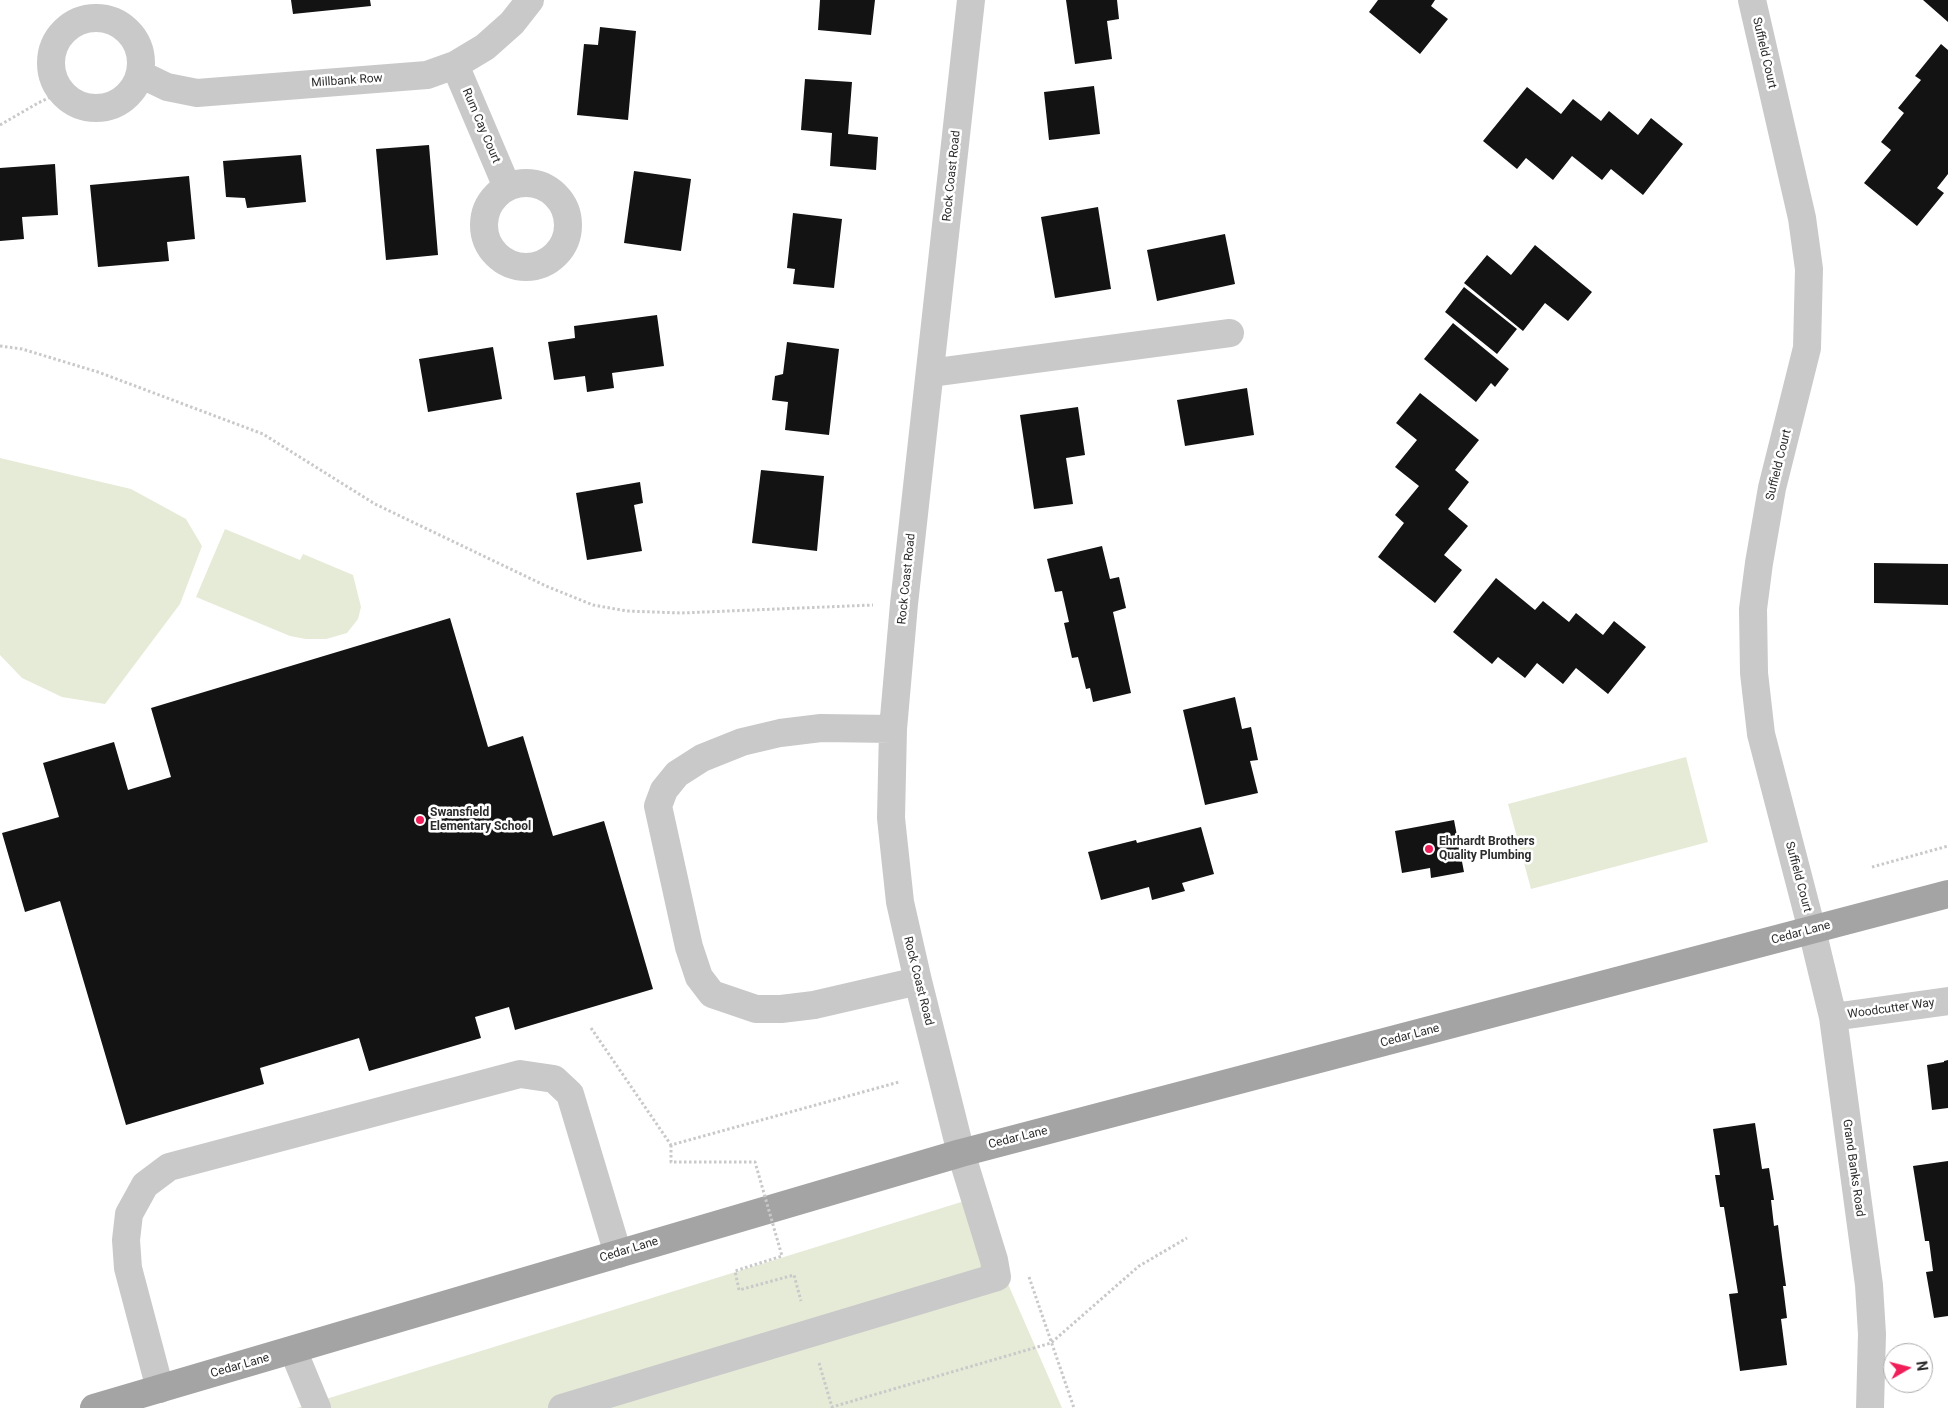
<!DOCTYPE html>
<style>
body{margin:0}
#map{position:relative;width:1948px;height:1408px;overflow:hidden;background:#fff;font-family:Roboto,sans-serif}
canvas{display:block}
.north{position:absolute;left:1883px;top:1343px;width:50px;height:50px;box-sizing:border-box;background:#fff;border:1px solid #ababab;border-radius:50%;rotate:82deg;font-size:14px;font-weight:700;line-height:20px;text-align:center;color:#2c2c2c}
.north::after{content:'';display:block;margin:auto;width:18px;height:22px;background:#f11f59;clip-path:polygon(50% 0,100% 100%,50% 72%,0 100%)}
</style>
<div id="map">
<canvas width="1948" height="1408"></canvas>
<div class="north">N</div>
</div>
<script>
const context = document.querySelector('canvas').getContext('2d');
context.lineJoin = 'round';
function fill(path, color) { context.fillStyle = color; context.fill(path, 'evenodd'); }
const poly = rows => new Path2D(rows.map(r => 'M' + r).join(''));
function strokePath(path, color, width, dash) { context.strokeStyle = color; context.lineWidth = width; context.lineCap = dash ? 'butt' : 'round'; context.setLineDash(dash || []); context.stroke(path); }
function drawText(font, color, halo, rows, align = 'center') {
  context.font = font + ' Roboto,sans-serif'; context.lineWidth = 5; context.setLineDash([]); context.textBaseline = 'middle'; context.strokeStyle = halo; context.fillStyle = color; for (const [text, x, y, turn = 0] of rows) {
    context.save(); context.translate(x, y); context.rotate((+turn || 0) * Math.PI / 180); context.textAlign = isNaN(turn) ? turn : align; if (halo) context.strokeText(text, 0, 0); context.fillText(text, 0, 0); context.restore();
  }
}
fill(poly([
 [0,458,131,489,186,519,202,546,180,604,105,704,62,697,22,678,0,655],
 [225,529,300,560,303,554,353,575,361,607,358,619,347,633,326,639,306,639,290,636,196,597],
 [1686,757,1708,842,1531,889,1508,804],
 [971,1199,1062,1408,297,1408]
]), '#e6ebd7');
fill(poly([
 [291,0,370,0,371,6,293,14],
 [820,0,875,0,871,35,818,30],
 [1066,0,1117,0,1119,19,1107,21,1112,59,1075,64],
 [1378,0,1435,0,1431,6,1448,19,1420,54,1369,12],
 [1923,0,1948,0,1948,22],
 [600,27,636,31,628,120,577,115,584,44,598,45],
 [1941,44,1948,50,1948,174,1937,188,1944,193,1917,226,1864,183,1891,150,1881,142,1904,113,1898,108,1921,80,1915,76],
 [805,79,852,82,848,134,878,137,876,170,830,166,832,133,801,130],
 [1094,86,1100,134,1049,140,1044,92],
 [1527,87,1561,114,1573,99,1601,121,1609,111,1638,135,1651,118,1683,144,1643,195,1611,169,1602,180,1572,156,1553,180,1526,158,1517,169,1483,141],
 [429,145,438,255,386,260,376,149],
 [301,155,306,202,247,208,245,198,226,197,223,161],
 [55,164,58,215,22,217,24,239,0,241,0,168],
 [634,171,691,179,681,251,624,243],
 [189,176,195,239,167,242,169,261,98,267,90,185],
 [1098,207,1111,289,1055,298,1041,217],
 [793,213,842,219,834,288,793,284,795,269,787,268],
 [1225,234,1235,284,1157,301,1147,250],
 [1535,245,1592,292,1568,321,1545,303,1523,331,1464,283,1487,255,1511,275],
 [1464,287,1517,329,1497,354,1445,312],
 [657,315,664,366,612,373,614,388,587,392,585,376,554,380,548,342,575,338,574,326],
 [1453,323,1509,369,1495,387,1491,383,1476,402,1424,359],
 [787,342,839,349,829,435,785,430,788,402,772,400,775,376,783,374],
 [493,347,502,399,428,412,419,359],
 [1247,388,1254,435,1185,446,1177,400],
 [1420,393,1479,440,1455,470,1469,482,1448,509,1468,526,1444,555,1462,570,1435,603,1378,557,1404,523,1395,515,1419,486,1395,467,1417,440,1396,423],
 [1078,407,1085,455,1066,458,1073,504,1034,509,1020,415],
 [761,470,824,476,817,551,752,543],
 [640,482,643,503,634,505,642,551,587,560,576,493],
 [1102,546,1110,579,1119,577,1126,608,1113,612,1131,693,1093,702,1090,688,1086,689,1078,657,1072,658,1064,623,1069,622,1062,591,1055,592,1047,559],
 [1874,563,1948,564,1948,605,1874,603],
 [1496,578,1535,610,1543,601,1569,622,1576,613,1603,635,1614,621,1646,647,1608,694,1576,668,1563,684,1537,663,1525,678,1498,657,1492,664,1453,632],
 [450,618,488,747,523,736,553,836,604,821,653,989,515,1030,509,1007,475,1017,481,1038,369,1071,359,1038,260,1068,264,1084,126,1125,60,901,25,912,2,833,59,817,43,763,114,742,128,790,171,777,151,708],
 [1235,697,1242,729,1251,727,1258,760,1250,761,1258,793,1205,805,1183,710],
 [1454,820,1464,872,1431,878,1430,868,1402,873,1395,831],
 [1201,827,1214,874,1182,883,1185,891,1152,900,1149,887,1101,900,1088,852,1136,840,1137,843],
 [1948,1060,1948,1108,1932,1110,1927,1065,1944,1062,1944,1061],
 [1755,1123,1762,1169,1769,1168,1774,1200,1771,1200,1774,1226,1778,1225,1782,1257,1786,1286,1783,1286,1787,1318,1781,1319,1787,1365,1740,1371,1729,1294,1738,1293,1724,1207,1720,1207,1715,1175,1720,1175,1713,1129],
 [1948,1161,1948,1316,1934,1318,1926,1272,1933,1271,1929,1241,1925,1241,1913,1166]
]), '#131313');
strokePath(poly([
 [0,125,38,103,61,92],
 [0,346,22,349,98,372,263,434,375,504,546,586,593,605,627,611,681,613,873,605],
 [1872,867,1948,846],
 [591,1028,671,1145,899,1082],
 [1029,1277,1074,1408],
 [819,1363,832,1407,1051,1343,1139,1266,1187,1238]
]), '#c9c9c9', 3, [2.5, 2.5]);
strokePath(poly([
 [1752,0,1802,218,1809,269,1807,348,1772,488,1759,563,1753,609,1754,673,1761,734,1812,930,1833,1017,1869,1285,1872,1334,1870,1408],
 '51 63a45 45 0 1 1 90 0a45 45 0 1 1-90 0Z',
 [455,65,507,187],
 [140,74,167,87,197,93,427,75,455,65,485,47,512,23,530,0],
 '484 225a42 42 0 1 1 84 0a42 42 0 1 1-84 0Z',
 [930,373,1230,333],
 [893,729,821,728,780,733,742,742,702,758,677,774,664,790,658,806,689,947,699,977,712,994,756,1009,781,1009,814,1005,918,981],
 [1833,1017,1948,1001],
 [293,1350,317,1408],
 [160,1389,128,1268,126,1240,129,1214,145,1185,169,1167,520,1074,554,1079,570,1094,618,1254],
 [562,1408,997,1277,994,1260,961,1153,918,981,900,902,891,818,893,729,904,604,971,0]
]), '#c9c9c9', 28);
strokePath(poly([
 [94,1408,961,1153,1948,894]
]), '#a4a4a4', 28);
strokePath(poly([
 [671,1145,671,1162,755,1162,782,1256,735,1271,739,1290,794,1275,801,1301]
]), '#c9c9c9', 3, [2.5, 2.5]);
for (const [x, y, r, color] of [
 [420,820,5,"#f11f59"],
 [1429,849,5,"#f11f59"]
]) { const dot = new Path2D(); dot.arc(x, y, r, 0, 2 * Math.PI); context.fillStyle = color; context.fill(dot); strokePath(dot, '#fff', 2); }
drawText('12px', '#2c2c2c', '#fff', [
 ["Suffield Court",1764,53,77],
 ["Millbank Row",347,81,-4],
 ["Rum Cay Court",481,126,67],
 ["Rock Coast Road",952,176,-84],
 ["Suffield Court",1779,465,-76],
 ["Rock Coast Road",907,579,-84],
 ["Suffield Court",1798,877,75],
 ["Cedar Lane",1801,933,-15],
 ["Rock Coast Road",918,981,76],
 ["Woodcutter Way",1891,1009,-8],
 ["Cedar Lane",1410,1036,-15],
 ["Cedar Lane",1018,1138,-14],
 ["Grand Banks Road",1853,1168,82],
 ["Cedar Lane",629,1250,-17],
 ["Cedar Lane",240,1366,-16]
]);
drawText('bold 12px', '#2c2c2c', '#fff', [
 ["Swansfield",430,813],
 ["Elementary School",430,827],
 ["Ehrhardt Brothers",1439,842],
 ["Quality Plumbing",1439,856]
], 'left');
</script>
